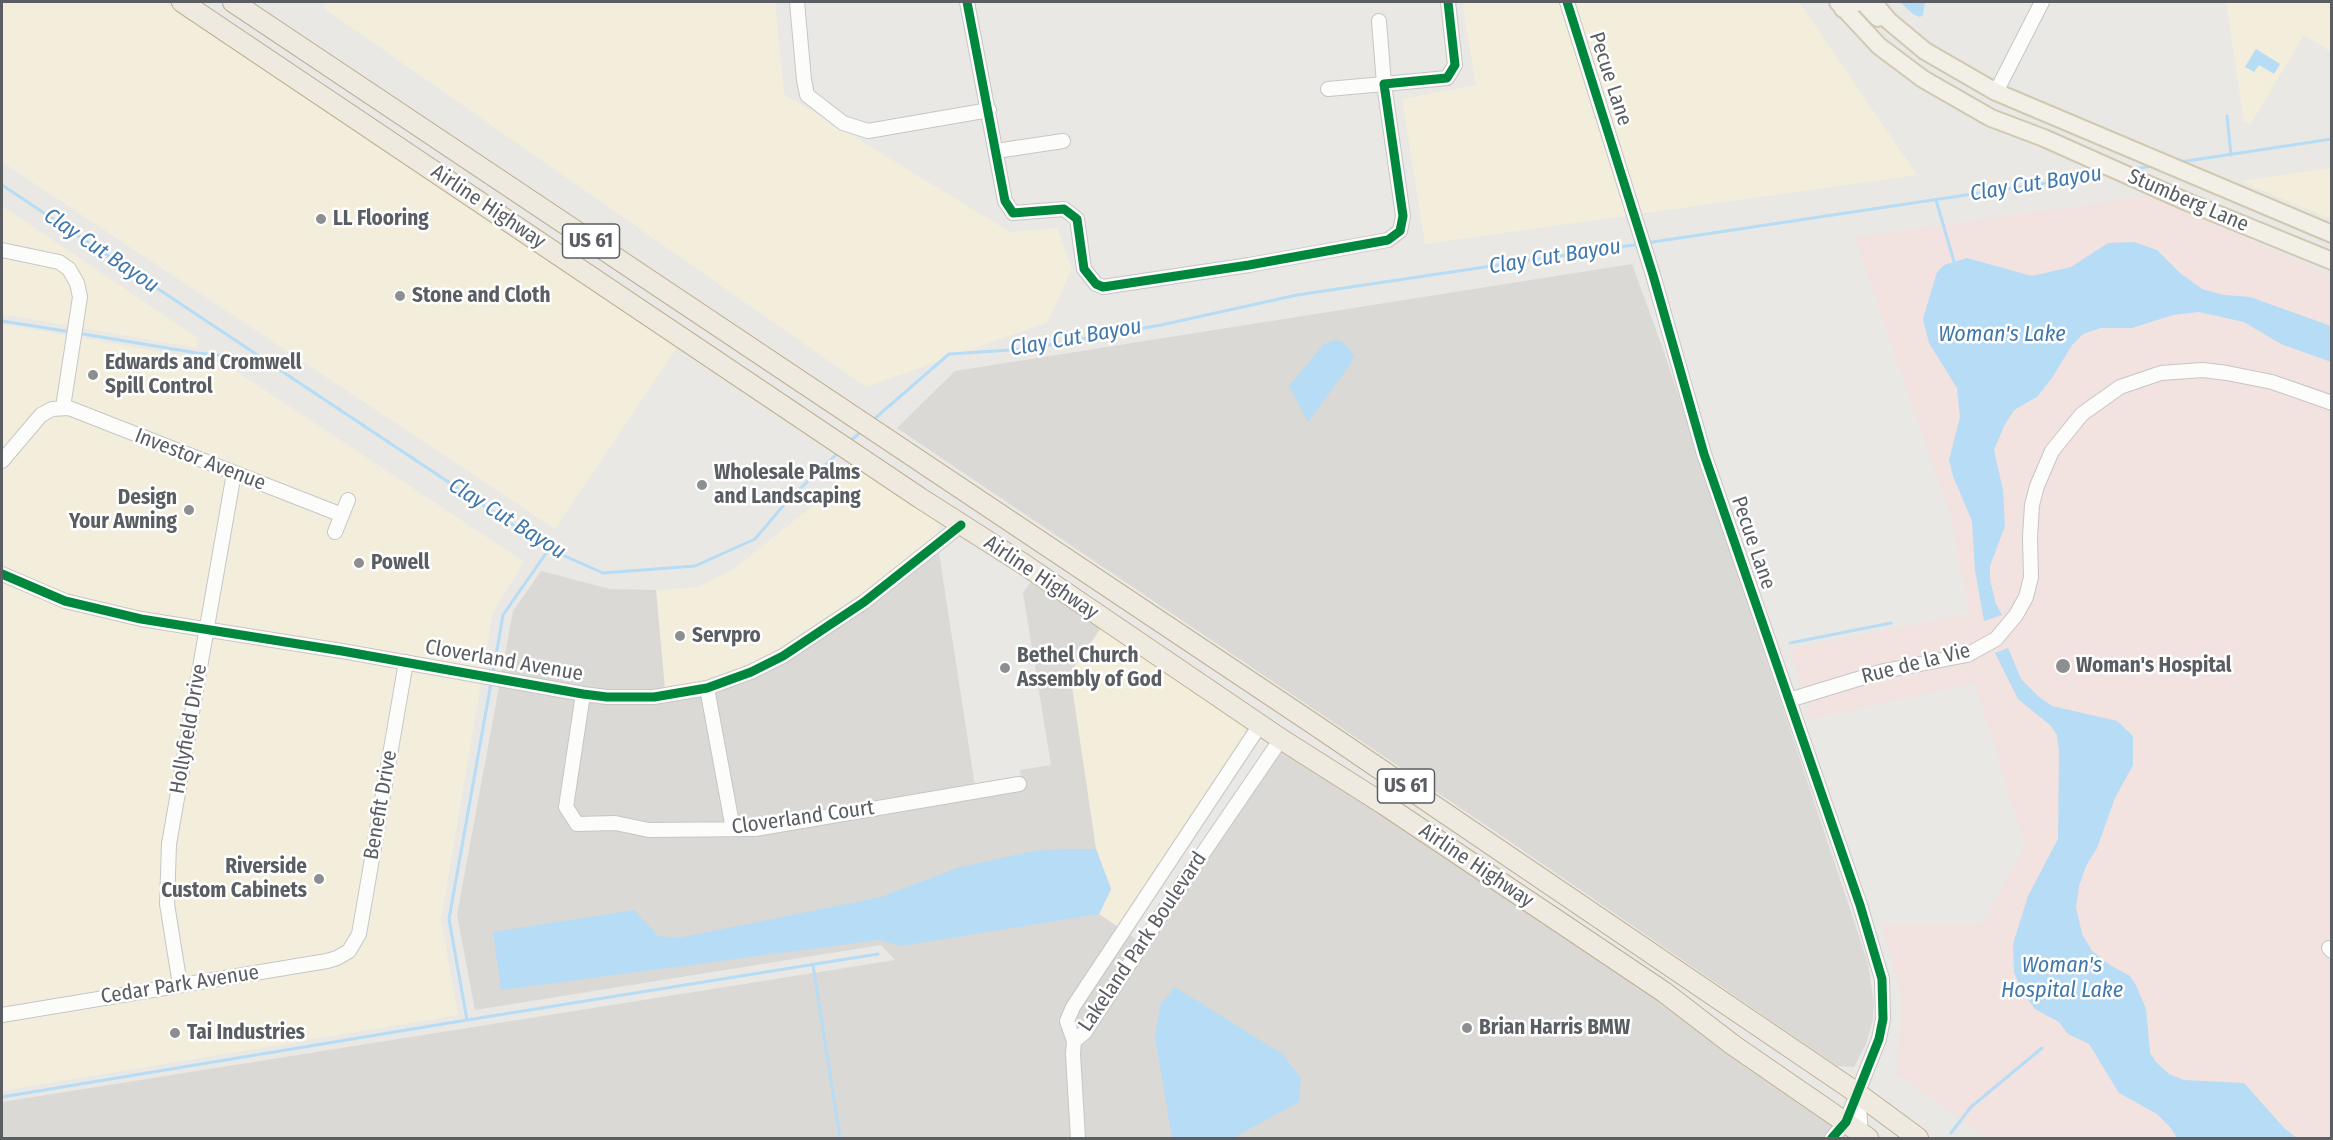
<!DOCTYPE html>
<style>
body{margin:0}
#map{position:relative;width:2333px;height:1140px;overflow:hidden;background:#e9e8e4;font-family:"Fira Sans Condensed",sans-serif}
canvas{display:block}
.frame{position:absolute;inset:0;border:3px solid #5a5d62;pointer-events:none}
</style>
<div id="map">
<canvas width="2333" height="1140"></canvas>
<div class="frame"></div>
</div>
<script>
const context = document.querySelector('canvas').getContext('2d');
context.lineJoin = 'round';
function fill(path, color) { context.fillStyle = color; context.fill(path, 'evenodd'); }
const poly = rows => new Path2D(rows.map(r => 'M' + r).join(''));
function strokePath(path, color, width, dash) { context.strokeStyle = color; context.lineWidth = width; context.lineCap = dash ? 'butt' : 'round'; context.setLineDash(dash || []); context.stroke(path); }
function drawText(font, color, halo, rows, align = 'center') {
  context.font = font + ' "Fira Sans Condensed",sans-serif'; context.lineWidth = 5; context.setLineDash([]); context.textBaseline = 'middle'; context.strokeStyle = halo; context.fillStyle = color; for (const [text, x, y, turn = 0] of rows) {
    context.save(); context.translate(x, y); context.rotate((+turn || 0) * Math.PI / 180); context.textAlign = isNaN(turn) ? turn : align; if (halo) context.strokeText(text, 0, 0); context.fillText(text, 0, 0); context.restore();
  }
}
fill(poly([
 [2,2,164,2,678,346,555,529,2,162],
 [324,2,775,2,784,94,1010,232,1057,228,1072,268,1048,322,866,387,325,9],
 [1462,2,1799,2,1917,175,1425,244,1402,99,1476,85],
 [2226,2,2331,2,2331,52,2304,35,2250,125,2244,121],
 [2331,168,2331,219,2240,181],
 [2,206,198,338,197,348,2,314],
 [2,324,224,363,524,562,493,612,441,919,458,1015,2,1091],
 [852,462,934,518,938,525,937,534,930,547,794,644,732,675,665,691,656,590,699,587,735,568,826,495],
 [1101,628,1236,718,1244,727,1245,735,1118,927,1099,914,1110,888,1096,849,1070,673]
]), '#f3eedc');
fill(poly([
 [1632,264,1663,349,1868,963,1874,1003,1873,1020,1866,1044,1854,1067,1837,1066,1496,832,897,428,955,371],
 [939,553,975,786,1021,778,1020,770,1051,765,1023,593,1031,582,1101,628,1070,673,1096,849,1111,889,1099,914,1143,944,1281,739,1846,1122,1832,1138,2,1138,2,1102,895,960,881,945,475,1010,457,915,513,611,541,571,610,589,656,590,666,700,701,695,736,685,763,674,812,644]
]), '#dbd9d5');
fill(poly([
 [2150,196,2331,276,2331,1138,1987,1138,1896,1073,1901,1027,1902,995,1881,924,1982,924,2025,846,1975,683,1811,719,1790,649,1969,613,1952,522,1855,237]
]), '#f2e2e0');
fill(poly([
 [1900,2,1925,2,1923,15,1920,17,1913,14],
 [2256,49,2280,64,2274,74,2259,65,2254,72,2245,67],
 [2134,242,2157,250,2180,273,2202,289,2224,295,2250,297,2331,326,2331,362,2281,344,2244,322,2199,312,2173,315,2132,328,2101,328,2083,334,2072,345,2052,378,2037,397,2014,410,2004,426,1994,450,2003,490,2005,526,1990,566,1990,580,1996,604,2002,615,1984,621,1975,570,1972,521,1953,476,1949,460,1960,417,1957,388,1929,343,1923,319,1937,272,1944,265,1967,258,2032,276,2071,267,2108,243],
 [1336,340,1343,342,1354,355,1350,365,1308,422,1289,386,1324,344],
 [2008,648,2021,679,2039,697,2052,706,2117,721,2133,736,2133,765,2115,798,2097,848,2086,866,2079,886,2076,907,2082,934,2092,951,2110,965,2130,976,2136,985,2146,1009,2150,1053,2157,1063,2169,1074,2184,1080,2244,1083,2284,1128,2297,1138,2177,1138,2170,1127,2157,1114,2119,1093,2089,1044,2068,1034,2059,1022,2035,1009,2022,991,2014,972,2013,944,2028,896,2058,839,2059,752,2057,735,2051,726,2018,699,1995,653],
 [1062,849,1096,849,1111,889,1099,914,901,946,879,940,501,990,493,932,634,910,658,936,678,938,881,897,957,868,1032,851],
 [1175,987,1282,1054,1301,1078,1299,1102,1233,1138,1172,1138,1155,1037,1160,1005]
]), '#b7dcf5');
strokePath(poly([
 [2227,116,2231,155],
 [2180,162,2332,139],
 [2133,169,2153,166],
 [2,185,549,549,603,573,695,566,755,539,788,500,838,453],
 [1936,200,1955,265],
 [1646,243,2106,174],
 [2,321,71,332],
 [77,333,197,353,261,359],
 [873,420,949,354,1026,349,1161,325,1297,295,1640,244],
 [849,442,862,431],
 [1790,643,1891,623],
 [493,673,503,615,549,549],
 [813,965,840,1138],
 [467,1020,878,954],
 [2,1097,467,1020,449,919,491,683],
 [1951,1133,1971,1107,2042,1048]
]), '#b7dcf5', 3);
const minor = poly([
 [797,2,804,80,807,95,843,123,868,131,989,110],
 [967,2,1005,201,1013,213,1064,209,1077,219,1084,269,1096,284,1103,287,1249,265,1388,240,1400,231,1403,216,1384,84,1447,78,1455,65,1448,2],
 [1567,2,1653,275,1704,454,1860,905,1882,979,1883,1019,1879,1039,1846,1122,1832,1138],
 [1328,89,1384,84,1379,21],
 [1996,92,2042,2],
 [996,151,1063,141],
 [2,250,59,262,69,269,77,283,80,297,63,407],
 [2,461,41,415,52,409,69,408,342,515],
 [335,532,348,500],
 [2,574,65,601,141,619,342,651,583,694,607,697,654,697,707,688,751,672,783,656,864,602,961,525],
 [707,688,733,829],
 [583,694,566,807,577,824,615,823,649,830,755,829,1019,784],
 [1789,700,1884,671,1967,655,1996,639,2016,615,2026,597,2031,577,2030,537,2032,505,2037,486,2052,451,2082,414,2120,387,2161,373,2203,370,2227,373,2272,382,2332,403],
 [2329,948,2332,951],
 [180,985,167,904,169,844,234,473],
 [2,1015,327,961,337,958,349,951,359,934,406,662],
 [1074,1041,1067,1021,1073,1007,1260,725],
 [1074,1041,1085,1032,1167,906,1281,739],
 [1074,1041,1073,1054,1078,1138],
 [1858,1095,1861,1134,1858,1138]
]);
const major = poly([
 [1838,2,1879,46,1923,79,1991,118,2044,138,2185,201,2332,261],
 [1873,2,1889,21,1925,51,1996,92,2332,234],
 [1843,9,1857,2,1864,3,1878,18]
]);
const highway = poly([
 [182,2,920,498,1025,565,1281,739,1385,805,1664,992,1733,1045,1868,1138],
 [233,2,1318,727,1857,1093,1918,1138]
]);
strokePath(minor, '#c6c6c6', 16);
strokePath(major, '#d1c8b2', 20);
strokePath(highway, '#c0b093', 22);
strokePath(minor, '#fcfcfb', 14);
strokePath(major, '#f2efe6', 16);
strokePath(highway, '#eeeae0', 20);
strokePath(poly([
 [967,2,1005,201,1013,213,1064,209,1077,219,1084,269,1096,284,1103,287,1249,265,1388,240,1400,231,1403,216,1384,84,1447,78,1455,65,1448,2],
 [1567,2,1653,275,1704,454,1860,905,1882,979,1883,1019,1879,1039,1846,1122,1832,1138],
 [2,574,65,601,141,619,342,651,583,694,607,697,654,697,707,688,751,672,783,656,864,602,961,525]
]), '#00873e', 9);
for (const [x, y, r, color] of [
 [321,219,6,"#8c8e90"],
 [400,296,6,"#8c8e90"],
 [93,375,6,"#8c8e90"],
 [702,485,6,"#8c8e90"],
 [189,510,6,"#8c8e90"],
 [359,563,6,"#8c8e90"],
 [680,636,6,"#8c8e90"],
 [2063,666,8,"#8c8e90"],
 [1005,668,6,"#8c8e90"],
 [319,879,6,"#8c8e90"],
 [1467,1028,6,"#8c8e90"],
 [175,1033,6,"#8c8e90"]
]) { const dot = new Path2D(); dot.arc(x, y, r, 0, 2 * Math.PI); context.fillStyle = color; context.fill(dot); strokePath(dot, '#fff', 2); }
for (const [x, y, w] of [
 [591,241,57],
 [1406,786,57]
]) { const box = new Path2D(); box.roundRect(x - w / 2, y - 17, w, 34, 4.5); context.fillStyle = '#fff'; context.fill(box); strokePath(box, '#5a5d62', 1.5); }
drawText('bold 20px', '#5a5d62', null, [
 ["US 61",591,241],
 ["US 61",1406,786]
]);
drawText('21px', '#5a5d62', '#fff', [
 ["Pecue Lane",1610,79,72],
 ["Stumberg Lane",2188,201,23],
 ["Airline Highway",488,207,34],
 ["Investor Avenue",200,460,21],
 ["Pecue Lane",1753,543,71],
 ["Airline Highway",1041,578,34],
 ["Cloverland Avenue",504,661,10],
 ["Rue de la Vie",1916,664,-14],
 ["Hollyfield Drive",189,729,-80],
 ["Benefit Drive",381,805,-80],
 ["Cloverland Court",803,818,-8],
 ["Airline Highway",1476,866,34],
 ["Lakeland Park Boulevard",1143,942,-56],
 ["Cedar Park Avenue",180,985,-9]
]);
drawText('bold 21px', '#5a5d62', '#fff', [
 ["LL Flooring",333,219],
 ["Stone and Cloth",412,296],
 ["Edwards and Cromwell",105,363],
 ["Spill Control",105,387],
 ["Wholesale Palms",714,473],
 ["and Landscaping",714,497],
 ["Design",177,498,"right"],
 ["Your Awning",177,522,"right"],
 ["Powell",371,563],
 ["Servpro",692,636],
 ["Bethel Church",1017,656],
 ["Assembly of God",1017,680],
 ["Woman's Hospital",2076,666],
 ["Riverside",307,867,"right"],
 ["Custom Cabinets",307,891,"right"],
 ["Brian Harris BMW",1479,1028],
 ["Tai Industries",187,1033]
], 'left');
drawText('italic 22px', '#4078ad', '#fff', [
 ["Clay Cut Bayou",2036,184,-9],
 ["Clay Cut Bayou",101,251,34],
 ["Clay Cut Bayou",1555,257,-9],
 ["Woman's Lake",2002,335],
 ["Clay Cut Bayou",1076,338,-10],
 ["Clay Cut Bayou",507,519,32],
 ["Woman's",2062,966],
 ["Hospital Lake",2062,991]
]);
</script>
